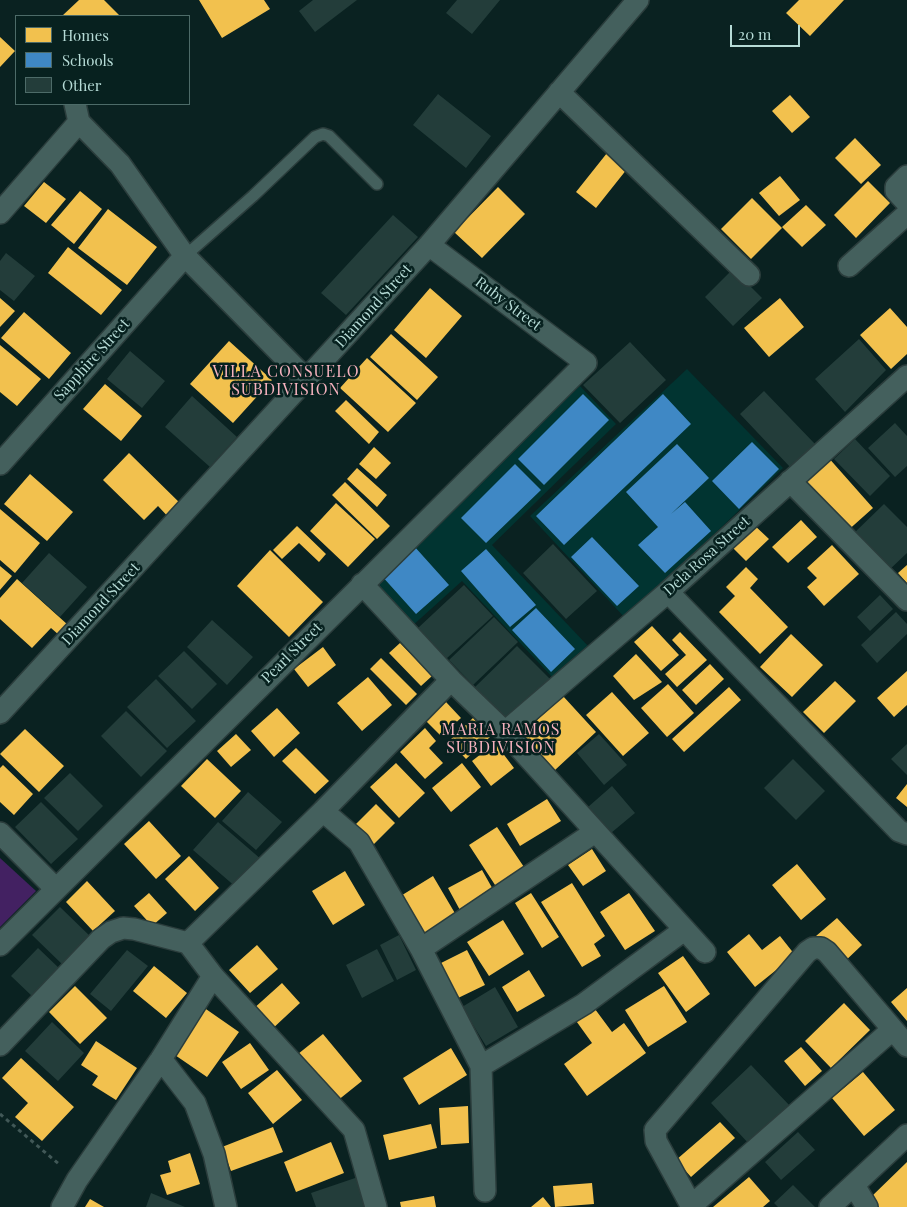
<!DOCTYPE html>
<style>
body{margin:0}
#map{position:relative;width:907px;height:1207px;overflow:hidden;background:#0a2221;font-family:"Playfair Display",serif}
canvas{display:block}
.legend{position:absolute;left:15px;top:15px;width:175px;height:90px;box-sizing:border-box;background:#07211f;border:1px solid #4d6b68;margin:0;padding:6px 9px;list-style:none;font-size:15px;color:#b6dbd6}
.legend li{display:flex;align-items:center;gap:10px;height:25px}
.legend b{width:25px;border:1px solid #4d6b68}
.scale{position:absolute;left:730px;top:25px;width:70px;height:22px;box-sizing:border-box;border:2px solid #b6dbd6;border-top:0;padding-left:6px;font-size:15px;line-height:18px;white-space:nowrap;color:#b6dbd6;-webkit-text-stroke:4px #07211f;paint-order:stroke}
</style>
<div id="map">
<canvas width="907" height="1207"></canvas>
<ul class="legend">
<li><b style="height:14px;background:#f2c14e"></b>Homes</li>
<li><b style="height:14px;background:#3f88c5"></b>Schools</li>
<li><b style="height:14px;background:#233d3a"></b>Other</li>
</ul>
<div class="scale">20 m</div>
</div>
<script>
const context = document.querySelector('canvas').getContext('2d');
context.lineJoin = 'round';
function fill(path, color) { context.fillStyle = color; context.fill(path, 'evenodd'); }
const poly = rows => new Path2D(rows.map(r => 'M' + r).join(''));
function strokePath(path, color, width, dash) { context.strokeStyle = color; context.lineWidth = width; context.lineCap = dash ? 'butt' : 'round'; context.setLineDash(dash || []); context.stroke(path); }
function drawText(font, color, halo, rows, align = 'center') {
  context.font = font + ' "Playfair Display",serif'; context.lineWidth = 5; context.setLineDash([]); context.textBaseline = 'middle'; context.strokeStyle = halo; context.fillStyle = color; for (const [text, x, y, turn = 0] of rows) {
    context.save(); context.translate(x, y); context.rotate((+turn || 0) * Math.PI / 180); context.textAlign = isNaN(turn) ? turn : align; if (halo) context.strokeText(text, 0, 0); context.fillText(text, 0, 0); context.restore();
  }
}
fill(poly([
 [687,369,783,468,626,619,530,516],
 [580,386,616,424,492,545,589,647,554,679,462,581,411,627,371,579]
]), '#013431');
fill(poly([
 [0,858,36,891,0,927]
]), '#432162');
fill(poly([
 [79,0,104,0,120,16,62,16],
 [199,0,264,0,270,9,222,38],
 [799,0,844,0,810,36,786,13],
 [0,37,15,51,0,67],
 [790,95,810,117,792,133,772,111],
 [855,138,881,165,861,184,835,158],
 [611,148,631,164,596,208,576,192],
 [780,176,800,200,779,216,759,193],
 [868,181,890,203,856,238,834,215],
 [44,182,66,199,46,223,24,206],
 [498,187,525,214,482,258,454,232],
 [80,191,102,209,74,244,51,225],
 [752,198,782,228,751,259,721,229],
 [806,205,826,225,802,247,782,227],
 [108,209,157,247,127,285,78,248],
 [68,247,122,290,101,315,48,273],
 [430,288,462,316,426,358,394,330],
 [0,298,15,311,0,327],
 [780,298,804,327,769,357,744,328],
 [890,308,907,327,907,354,891,369,860,335],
 [24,312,71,353,49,379,1,338],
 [391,334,438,377,417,400,370,357],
 [229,341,272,380,233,423,190,384],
 [0,345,41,379,17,406,0,392],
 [367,358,416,403,388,432,340,388],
 [105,384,142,416,121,441,83,409],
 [346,400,379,432,369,444,335,411],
 [374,447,391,463,376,479,359,464],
 [129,453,185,508,172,521,158,506,144,520,103,480],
 [827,456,873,508,845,533,798,481],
 [357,468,387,495,377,507,347,479],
 [30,474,73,512,47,541,4,504],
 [345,482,390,526,377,539,332,495],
 [336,503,375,539,348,567,310,531],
 [0,509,40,543,15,573,0,560],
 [801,520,817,537,788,563,772,547],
 [753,524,769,539,746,561,731,546],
 [297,526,326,554,319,562,299,543,282,559,273,550],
 [832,545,859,574,824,606,807,587,817,578,807,568],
 [270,550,323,602,289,637,237,586],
 [907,565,907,583,898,573],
 [0,566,12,576,0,590],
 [746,567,758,579,750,588,788,627,760,654,719,612,735,596,726,587],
 [17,579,68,625,59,635,51,628,32,648,0,619,0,598],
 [652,626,679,655,661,671,634,642],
 [680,632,707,660,677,687,665,674,686,655,672,640],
 [791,634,823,665,792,697,760,667],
 [400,643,432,676,421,686,389,653],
 [323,647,336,665,308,687,294,669],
 [636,654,662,682,634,700,613,676],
 [381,658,417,694,406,705,370,669],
 [710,664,724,679,696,705,682,690],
 [907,671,907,705,894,717,877,698],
 [368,677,392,705,362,731,337,703],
 [835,681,856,701,824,733,803,712],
 [668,684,694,713,667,737,641,708],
 [729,687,741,700,684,752,672,739],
 [612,692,649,733,623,756,586,715],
 [563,696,596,732,555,770,522,734],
 [446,702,461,718,441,736,425,720],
 [277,708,300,733,274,757,251,731],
 [473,718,490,737,466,759,449,741],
 [425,728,436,741,429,748,443,763,425,779,400,752],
 [25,729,64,766,39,792,0,754],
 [236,734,251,750,231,767,217,751],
 [495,743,514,768,491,786,472,761],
 [296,748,329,781,315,794,282,761],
 [207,759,241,791,215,818,181,786],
 [396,763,425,793,399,818,370,787],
 [462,763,481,787,451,812,432,788],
 [3,765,33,794,14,815,0,802,0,768],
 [907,784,907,807,896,798],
 [547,799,561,821,520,846,507,824],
 [376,804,395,823,370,848,351,829],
 [149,821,181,856,156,879,124,844],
 [497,827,526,870,497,888,469,845],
 [592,849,606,871,583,886,568,865],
 [189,856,219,888,195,911,165,879],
 [797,864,826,899,801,920,772,885],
 [482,870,495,893,461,912,448,888],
 [345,871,365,905,333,925,312,891],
 [433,876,456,915,422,935,399,897],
 [87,881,115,911,93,931,66,902],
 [572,883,605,936,594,944,601,956,582,967,541,902],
 [149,893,167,913,152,926,134,906],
 [531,893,559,937,542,948,515,903],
 [629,893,655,931,625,950,600,912],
 [837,918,862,945,842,964,816,936],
 [503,920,524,954,489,976,467,942],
 [749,934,762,950,780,936,795,955,755,987,727,952],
 [257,945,278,969,250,993,229,970],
 [467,950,485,985,456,999,439,964],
 [683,956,710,994,686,1012,658,973],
 [154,966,187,993,166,1018,133,991],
 [529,970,545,996,517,1012,502,987],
 [282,983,300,1003,270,1031,252,1010],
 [75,986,107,1018,80,1044,49,1012],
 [664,986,687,1022,648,1047,625,1010],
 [907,988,907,1021,891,1002],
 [844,1003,870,1030,831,1068,805,1041],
 [592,1005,612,1032,624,1023,646,1053,587,1096,564,1064,592,1043,574,1018],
 [203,1007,239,1032,207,1077,172,1053],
 [323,1034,362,1081,337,1101,298,1054],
 [96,1041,137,1068,116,1100,92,1085,98,1076,81,1065],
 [250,1043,269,1070,241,1089,222,1062],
 [801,1047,822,1071,805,1086,784,1061],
 [451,1048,467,1075,419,1105,403,1078],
 [21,1058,74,1107,42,1141,15,1117,28,1103,2,1078],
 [277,1070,302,1100,273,1124,248,1093],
 [863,1072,895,1110,864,1136,832,1098],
 [468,1106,469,1143,441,1145,439,1108],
 [720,1122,735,1138,691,1177,676,1160],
 [431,1124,437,1148,389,1160,383,1135],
 [273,1127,283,1152,231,1171,222,1147],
 [331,1142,344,1173,296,1192,284,1162],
 [190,1153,200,1184,167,1195,160,1175,171,1172,168,1161],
 [907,1162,907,1207,879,1207,870,1198],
 [749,1177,770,1201,763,1207,713,1207],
 [592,1183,594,1204,555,1207,553,1186],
 [434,1196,436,1207,401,1207,400,1202],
 [543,1197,551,1207,531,1207],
 [90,1199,104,1207,85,1207]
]), '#f2c14e');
fill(poly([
 [583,394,609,420,544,485,518,459],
 [663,394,691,424,564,545,536,516],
 [752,442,779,469,739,509,712,481],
 [677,444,709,478,671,514,685,502,711,531,665,573,638,545,658,527,626,492],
 [515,464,541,490,486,543,461,518],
 [592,537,639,586,617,606,571,557],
 [414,546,449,585,416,614,381,575],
 [486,549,536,605,510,627,461,571],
 [536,608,575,649,551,672,512,630]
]), '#3f88c5');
fill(poly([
 [313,0,357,0,315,32,299,11],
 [457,0,500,0,472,34,446,13],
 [438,94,491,136,466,168,413,125],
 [393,215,418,237,346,315,321,293],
 [6,253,35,276,14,301,0,290,0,261],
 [733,269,762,298,733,326,705,297],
 [859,339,886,370,845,412,815,379],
 [630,342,666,380,620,423,583,385],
 [130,351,165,381,142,408,107,379],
 [764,391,815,444,790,467,740,414],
 [192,396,237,437,210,467,165,427],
 [895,423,907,436,907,466,895,477,868,448],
 [855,439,890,476,870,496,834,459],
 [884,504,907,527,907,553,887,572,851,536],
 [553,544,597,591,566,619,523,573],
 [49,553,87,587,60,617,22,583],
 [464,585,493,616,446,659,418,628],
 [880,595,893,609,870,631,857,617],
 [896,612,907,624,907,634,877,663,861,645],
 [494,617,518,642,473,685,449,660],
 [212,620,253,657,227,685,187,647],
 [517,646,551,680,507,722,474,688],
 [184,651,217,684,192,709,158,676],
 [156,679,196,721,167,748,127,707],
 [126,711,167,751,141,777,101,736],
 [599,734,627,765,604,785,577,753],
 [907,744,907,775,891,759],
 [793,759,825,791,796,820,764,788],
 [70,773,103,806,78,831,44,798],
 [612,786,635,813,611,833,588,807],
 [248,792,282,822,256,850,222,821],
 [41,802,78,839,51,864,15,827],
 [218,822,262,860,237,888,193,850],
 [60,907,93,939,65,967,32,935],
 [399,935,416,970,397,980,380,945],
 [38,948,60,969,33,997,11,976],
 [377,949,394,981,362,998,346,965],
 [127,950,148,966,111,1011,90,994],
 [495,987,518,1027,486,1046,462,1007],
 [52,1022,84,1053,58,1081,25,1051],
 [751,1065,791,1107,750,1145,711,1103],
 [798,1132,815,1150,781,1180,765,1162],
 [361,1176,371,1207,316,1207,311,1193],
 [793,1185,815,1207,778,1207,774,1203],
 [151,1193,185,1207,146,1207]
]), '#233d3a');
const lane = poly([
 [185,256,253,196,315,137,323,134,329,136,377,184]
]);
const street = poly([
 [559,92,749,275],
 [75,104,79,122,120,164,185,256,307,380],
 [907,176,896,187,896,191,907,203],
 [0,213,79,122],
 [849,266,907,214],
 [0,464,185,256],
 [790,481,907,600],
 [362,584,451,680],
 [668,592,899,831,907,834],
 [0,713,429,245,638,0],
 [505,732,668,592,907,376],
 [323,811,359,842,421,949,481,1066,485,1191],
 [0,833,56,889],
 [188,943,213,976,354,1130,376,1207],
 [0,945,586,363,429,245],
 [421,949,595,832],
 [0,1045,101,939,111,932,123,928,134,929,188,943,323,811,451,680,505,732,705,952],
 [161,1059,195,1103,214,1154,226,1207],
 [481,1066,584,1004,684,930],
 [854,1185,867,1207],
 [691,1206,892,1030],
 [62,1207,77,1180,161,1059,213,976],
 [692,1207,656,1141,655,1130,807,952,813,948,821,948,827,952,907,1046],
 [830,1207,907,1135]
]);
strokePath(lane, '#2b3d3c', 14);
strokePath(street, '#2b3d3c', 24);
strokePath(poly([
 [0,1114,60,1165]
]), '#415857', 3, [4, 4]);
strokePath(lane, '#44605d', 11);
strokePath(street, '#44605d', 21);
drawText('15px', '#b6dbd6', '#07211f', [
 ["Ruby Street",508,304,37],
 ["Diamond Street",374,306,-48],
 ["Sapphire Street",92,360,-48],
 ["Dela Rosa Street",707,556,-42],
 ["Diamond Street",101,604,-47],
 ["Pearl Street",292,653,-45]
]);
context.letterSpacing = '1px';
drawText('16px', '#f6b2be', '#07211f', [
 ["VILLA CONSUELO",286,372],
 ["SUBDIVISION",286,390],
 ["MARIA RAMOS",501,730],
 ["SUBDIVISION",501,748]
]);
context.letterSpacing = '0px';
</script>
